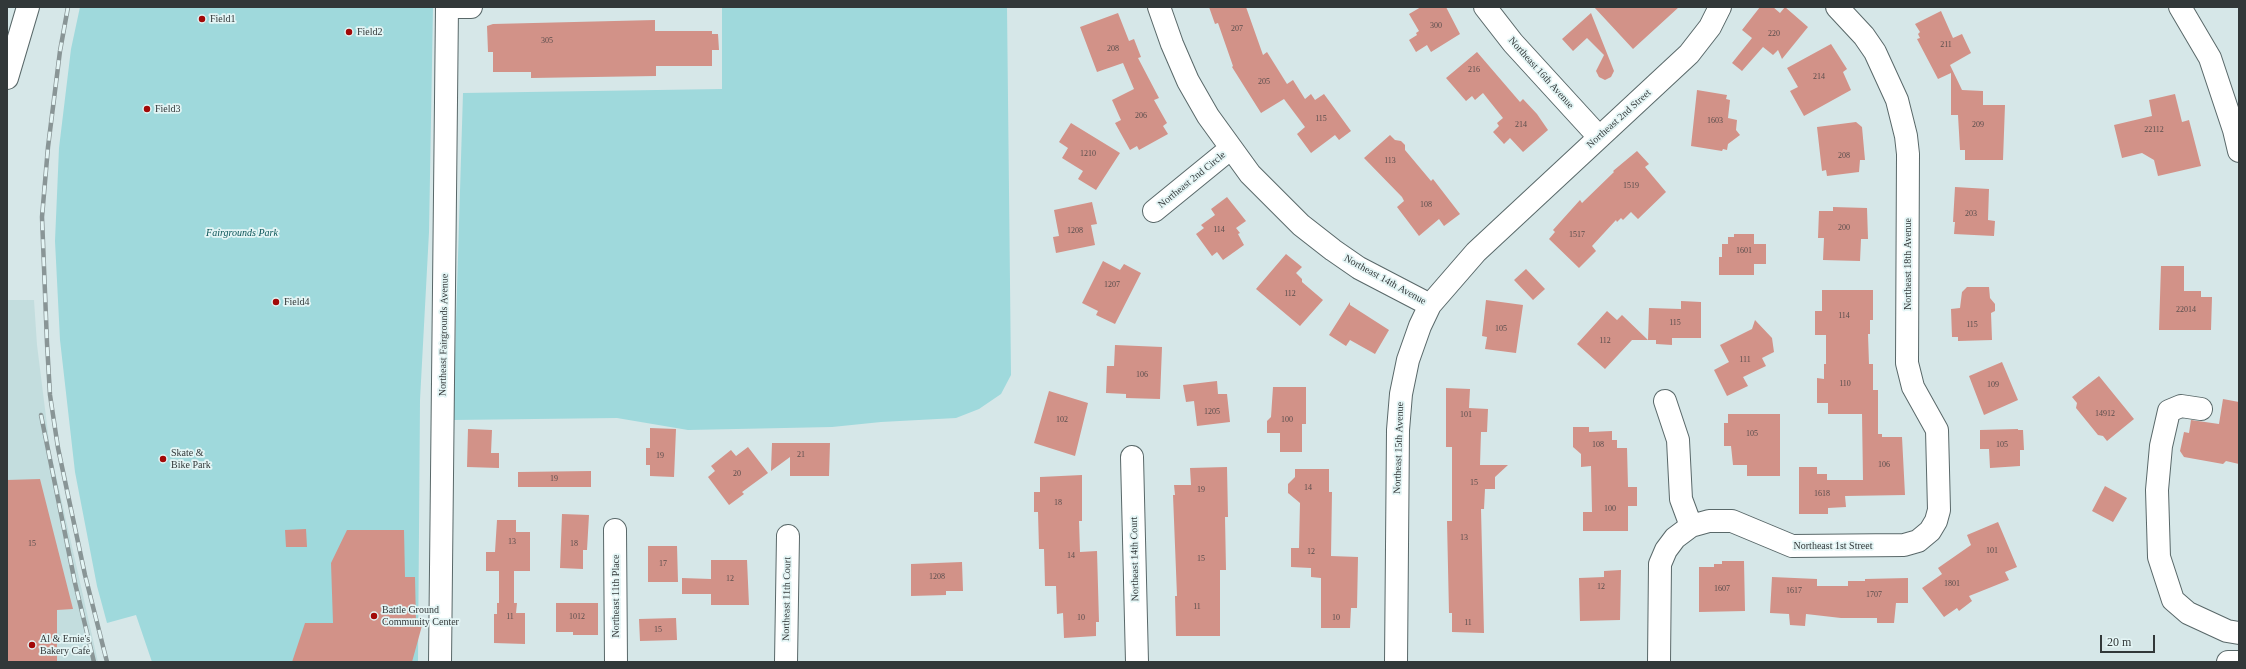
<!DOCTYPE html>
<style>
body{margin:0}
#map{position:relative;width:2246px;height:669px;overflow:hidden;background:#d6e7e8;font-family:"Times New Roman",serif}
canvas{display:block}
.frame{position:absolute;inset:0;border:8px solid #323839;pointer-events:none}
.scale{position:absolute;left:2100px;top:635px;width:55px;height:18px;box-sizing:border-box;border:2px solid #323839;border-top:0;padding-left:5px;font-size:12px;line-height:14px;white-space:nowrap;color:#323839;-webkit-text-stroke:3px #e4f5f5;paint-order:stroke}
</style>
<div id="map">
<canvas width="2246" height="669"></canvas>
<div class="frame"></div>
<div class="scale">20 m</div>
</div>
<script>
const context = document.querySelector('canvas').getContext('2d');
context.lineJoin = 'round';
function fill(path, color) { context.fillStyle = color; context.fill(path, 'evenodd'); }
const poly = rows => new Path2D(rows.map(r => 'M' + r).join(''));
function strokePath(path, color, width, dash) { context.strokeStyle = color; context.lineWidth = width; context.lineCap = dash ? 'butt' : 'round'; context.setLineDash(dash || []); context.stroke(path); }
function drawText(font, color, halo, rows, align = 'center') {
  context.font = font + ' "Times New Roman",serif'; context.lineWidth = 3.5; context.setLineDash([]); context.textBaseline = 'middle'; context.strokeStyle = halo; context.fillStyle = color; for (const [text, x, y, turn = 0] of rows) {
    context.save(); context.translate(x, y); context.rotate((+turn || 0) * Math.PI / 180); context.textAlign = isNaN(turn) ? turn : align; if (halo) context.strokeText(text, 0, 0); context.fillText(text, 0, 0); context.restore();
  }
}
fill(poly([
 [7,300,34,300,37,345,50,449,98,662,7,662]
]), '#c3ddde');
fill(poly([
 [80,7,433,7,429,232,420,400,418,662,152,662,136,615,107,623,97,586,75,472,60,340,55,241,59,148,71,49],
 [722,7,1007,7,1011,375,1001,394,979,409,956,418,881,422,832,427,688,430,617,418,453,420,463,93,722,89]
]), '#9fd9dc');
fill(poly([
 [1209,7,1246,7,1263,55,1267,52,1287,84,1293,80,1305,99,1311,94,1315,100,1324,94,1351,131,1339,140,1335,135,1311,153,1297,134,1305,127,1284,99,1261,113,1232,67,1233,66,1218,23,1215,24],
 [1421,7,1446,7,1460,34,1431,52,1427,45,1416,52,1409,40,1417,35,1416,33,1419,31,1409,14],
 [1594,7,1679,7,1633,49],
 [1760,7,1773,7,1780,13,1785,7,1808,27,1782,59,1778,50,1773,55,1763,47,1742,71,1732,63,1752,38,1742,30],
 [1941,11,1953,38,1962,34,1971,53,1950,65,1962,90,1983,91,1983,105,2005,105,2003,160,1965,160,1965,150,1960,150,1958,115,1951,115,1951,73,1938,79,1917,39,1920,38,1918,34,1920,32,1915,24],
 [1118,13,1129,41,1134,39,1141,57,1138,58,1159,98,1154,100,1167,123,1163,126,1168,134,1139,150,1137,146,1130,150,1115,123,1121,120,1112,100,1134,89,1123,63,1097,72,1080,27],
 [1591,13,1614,71,1611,77,1605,80,1599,77,1596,71,1604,55,1587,38,1573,51,1562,39],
 [655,20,655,31,712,31,712,34,718,34,719,50,712,50,712,66,656,66,656,76,531,78,531,72,493,72,493,52,488,52,487,26,493,24],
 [1831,44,1847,69,1843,72,1851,90,1804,116,1790,91,1798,87,1787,68],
 [1477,52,1520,102,1523,99,1537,114,1548,130,1523,152,1510,138,1504,144,1493,132,1499,126,1497,123,1503,118,1483,93,1475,100,1472,96,1466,101,1446,78],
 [1697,90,1727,95,1726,99,1730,100,1728,118,1737,120,1736,130,1740,135,1728,144,1727,150,1723,149,1722,151,1691,146],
 [2175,94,2182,122,2189,120,2201,166,2158,176,2154,160,2142,153,2122,158,2114,125,2152,116,2149,100],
 [1856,122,1862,127,1865,160,1860,160,1859,172,1827,176,1826,170,1822,171,1817,127],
 [1071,123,1120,153,1096,190,1078,179,1083,171,1062,158,1068,148,1059,142],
 [1390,135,1395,140,1401,141,1405,145,1405,150,1431,181,1433,179,1460,214,1444,226,1439,219,1419,236,1397,207,1404,201,1402,197,1364,158],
 [1637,151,1649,164,1645,167,1666,192,1638,219,1631,212,1623,220,1621,218,1617,222,1616,220,1592,246,1596,251,1579,268,1549,239,1555,232,1553,230,1580,200,1582,203,1614,172,1613,171],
 [1955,187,1989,189,1988,220,1995,221,1994,236,1954,234,1955,222,1953,222],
 [1227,197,1246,221,1236,228,1240,233,1238,234,1244,245,1223,260,1217,252,1212,256,1196,234,1204,228,1201,225,1215,215,1211,209],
 [1092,202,1097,224,1091,225,1095,245,1056,253,1053,237,1059,236,1054,210],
 [1833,207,1867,208,1868,239,1861,239,1860,261,1823,260,1824,238,1818,238,1819,211,1833,211],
 [1734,234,1754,234,1754,244,1766,244,1766,264,1754,264,1754,275,1719,275,1719,257,1722,257,1722,244,1728,244,1728,237,1734,237],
 [1286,254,1302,267,1296,273,1302,279,1302,282,1323,300,1300,326,1256,289],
 [1103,261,1120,270,1124,264,1141,273,1115,324,1096,315,1098,311,1082,303],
 [2161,266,2184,266,2184,291,2201,291,2201,297,2212,297,2211,330,2159,330],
 [1526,269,1545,289,1533,300,1514,280],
 [1967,287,1989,287,1990,298,1995,304,1995,311,1991,313,1992,340,1958,341,1958,337,1952,337,1951,309,1960,308,1962,292],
 [1822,290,1873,290,1873,320,1870,320,1870,334,1868,334,1869,364,1873,364,1873,390,1878,390,1878,434,1882,434,1882,437,1902,437,1905,495,1845,496,1846,507,1828,508,1828,514,1799,514,1799,467,1817,467,1817,474,1827,474,1827,480,1863,480,1862,414,1828,414,1828,403,1817,403,1817,378,1824,379,1824,364,1826,364,1826,335,1815,335,1815,311,1822,311],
 [1486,300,1523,305,1516,353,1485,349,1487,337,1482,336],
 [1681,301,1701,302,1701,338,1672,338,1672,345,1656,344,1656,340,1632,340,1605,369,1577,344,1607,311,1617,320,1622,315,1648,340,1649,308,1681,309],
 [1350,302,1350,305,1389,330,1375,354,1350,340,1346,346,1329,335],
 [1755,320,1772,338,1774,352,1762,358,1766,366,1743,377,1748,386,1727,396,1714,370,1729,362,1720,345,1752,329],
 [1115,345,1162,347,1160,399,1126,398,1126,394,1106,393,1107,366,1114,366],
 [2002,362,2018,400,1984,415,1969,376],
 [2099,376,2134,419,2107,441,2103,436,2098,435,2076,408,2077,403,2072,397],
 [1217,381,1218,394,1227,394,1230,422,1197,426,1194,401,1186,402,1183,385],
 [1273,387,1306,387,1306,424,1302,424,1302,452,1280,452,1280,433,1267,433,1267,421,1271,417],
 [1446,388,1470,389,1469,408,1488,409,1487,432,1481,432,1480,465,1508,465,1495,477,1495,489,1485,489,1484,509,1481,509,1484,633,1452,632,1452,613,1449,613,1447,521,1452,521,1452,447,1446,447],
 [1049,391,1088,403,1075,456,1034,443],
 [2223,399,2239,402,2239,464,2226,461,2223,464,2184,457,2180,451,2184,432,2189,433,2191,420,2219,424],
 [1728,414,1780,414,1780,476,1747,476,1747,465,1733,465,1731,446,1724,446,1724,423,1728,423],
 [1573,427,1589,427,1589,432,1612,431,1612,440,1617,440,1617,448,1627,448,1628,487,1637,487,1637,506,1628,506,1628,531,1583,531,1583,512,1592,512,1591,466,1581,467,1581,454,1573,447],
 [650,428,676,429,674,477,650,476,650,465,646,465,646,448,650,448],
 [468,429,492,430,491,453,499,453,499,468,467,467],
 [2018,429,2018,430,2023,430,2024,450,2020,450,2020,466,1990,468,1989,449,1980,449,1980,430],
 [772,443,830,443,829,476,790,476,790,457,771,471],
 [748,447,768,473,742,492,744,494,729,505,708,477,715,471,711,466,731,450,736,456],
 [1227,467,1228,517,1225,517,1226,570,1220,570,1220,636,1176,636,1175,596,1177,596,1173,495,1175,495,1174,485,1191,485,1190,468],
 [1295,469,1329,469,1329,492,1332,492,1331,556,1358,557,1357,608,1351,608,1350,628,1321,628,1321,578,1311,577,1311,568,1291,567,1291,548,1299,548,1300,503,1288,493,1288,484,1295,477],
 [591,471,591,487,518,487,518,472],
 [1082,475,1082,521,1079,521,1080,552,1097,551,1099,622,1096,622,1096,636,1064,638,1063,613,1057,614,1056,586,1045,586,1044,549,1039,549,1038,512,1034,512,1034,492,1040,492,1040,477],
 [40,479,73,609,57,610,57,662,7,662,7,480],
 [2105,486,2127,498,2113,522,2092,511],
 [562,514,589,515,587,550,583,550,583,569,560,568],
 [497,520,516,520,516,532,530,532,530,571,514,571,514,603,517,603,516,613,525,613,525,644,494,643,494,614,497,614,497,603,499,603,499,571,486,571,486,552,495,552],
 [1998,522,2017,567,2005,572,2009,580,1969,596,1972,601,1959,611,1957,608,1944,617,1922,588,1942,574,1938,568,1971,545,1967,535],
 [306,529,307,547,286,547,285,530],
 [347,530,404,530,405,577,415,577,416,622,423,622,412,662,292,662,305,623,333,623,331,563],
 [648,546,677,546,678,582,648,582],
 [711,560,747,560,749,605,711,605,711,594,682,594,682,578,711,579],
 [1722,561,1744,561,1745,611,1699,612,1699,567,1714,567,1714,564,1722,564],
 [962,562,963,591,946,591,946,595,911,596,911,564],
 [1621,570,1620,620,1580,621,1579,578,1604,577,1604,571],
 [1772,577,1817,579,1817,586,1848,586,1848,581,1865,581,1865,579,1908,578,1908,603,1896,603,1894,623,1877,623,1877,618,1841,618,1806,614,1805,626,1790,625,1789,614,1770,613],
 [556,603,598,603,598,635,573,635,573,632,556,632],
 [676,618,677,640,640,641,639,619]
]), '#d29288');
const minor = poly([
 [447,7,471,7],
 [1159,7,1172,44,1188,81,1208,116,1250,174,1301,225,1333,250,1359,268,1430,305],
 [1485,7,1513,43,1599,137],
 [2180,7,2210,58,2234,130,2239,151],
 [1154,211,1230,149],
 [1665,401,1678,440,1681,499,1691,526],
 [2201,409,2181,406,2169,411,2161,446,2157,490,2159,557,2173,600,2188,613,2227,631,2239,633],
 [1132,457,1137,662],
 [615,530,616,662],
 [440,662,447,7],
 [786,662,788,536],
 [1396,662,1398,430,1401,394,1408,360,1420,326,1430,305,1476,252,1689,54,1710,27,1720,7],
 [1659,662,1660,564,1666,550,1675,538,1691,526,1709,521,1732,521,1792,546,1904,545,1918,541,1930,531,1936,521,1939,510,1937,430,1913,387,1907,363,1908,154,1906,136,1897,100,1875,52,1864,36,1837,7],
 [2228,662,2239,662]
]);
const major = poly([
 [7,78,28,7]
]);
strokePath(minor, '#596869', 24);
strokePath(major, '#596869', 24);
strokePath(minor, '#fff', 22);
strokePath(major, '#fff', 22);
const rail = poly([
 [68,7,60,51,48,147,42,217,47,343,50,395,58,448,85,575,107,662],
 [41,415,75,583,94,662]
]);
strokePath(rail, '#899596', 4.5);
strokePath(rail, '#e4f5f5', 3, [9]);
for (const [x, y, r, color] of [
 [202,19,4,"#a20908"],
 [349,32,4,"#a20908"],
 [147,109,4,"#a20908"],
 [276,302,4,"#a20908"],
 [163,459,4,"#a20908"],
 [374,616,4,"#a20908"],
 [32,645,4,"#a20908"]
]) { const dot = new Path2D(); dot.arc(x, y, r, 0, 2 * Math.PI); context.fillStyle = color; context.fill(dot); strokePath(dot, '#e4f5f5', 1.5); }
drawText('8px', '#5a4e4d', null, [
 ["300",1436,26],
 ["207",1237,29],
 ["220",1774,34],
 ["305",547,41],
 ["211",1946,45],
 ["208",1113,49],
 ["216",1474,70],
 ["214",1819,77],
 ["205",1264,82],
 ["206",1141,116],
 ["115",1321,119],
 ["1603",1715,121],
 ["214",1521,125],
 ["209",1978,125],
 ["22112",2154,130],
 ["1210",1088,154],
 ["208",1844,156],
 ["113",1390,161],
 ["1519",1631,186],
 ["108",1426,205],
 ["203",1971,214],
 ["200",1844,228],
 ["114",1219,230],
 ["1208",1075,231],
 ["1517",1577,235],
 ["1601",1744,251],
 ["1207",1112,285],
 ["112",1290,294],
 ["22014",2186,310],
 ["114",1844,316],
 ["115",1675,323],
 ["115",1972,325],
 ["105",1501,329],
 ["112",1605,341],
 ["111",1745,360],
 ["106",1142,375],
 ["110",1845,384],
 ["109",1993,385],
 ["1205",1212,412],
 ["14912",2105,414],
 ["101",1466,415],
 ["102",1062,420],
 ["100",1287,420],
 ["105",1752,434],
 ["108",1598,445],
 ["105",2002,445],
 ["21",801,455],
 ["19",660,456],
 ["106",1884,465],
 ["20",737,474],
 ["19",554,479],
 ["15",1474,483],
 ["14",1308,488],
 ["19",1201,490],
 ["1618",1822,494],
 ["18",1058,503],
 ["100",1610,509],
 ["13",1464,538],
 ["13",512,542],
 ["15",32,544],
 ["18",574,544],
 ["101",1992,551],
 ["12",1311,552],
 ["14",1071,556],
 ["15",1201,559],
 ["17",663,564],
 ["1208",937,577],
 ["12",730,579],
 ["1801",1952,584],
 ["12",1601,587],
 ["1607",1722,589],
 ["1617",1794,591],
 ["1707",1874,595],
 ["11",1197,607],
 ["11",510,617],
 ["1012",577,617],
 ["10",1081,618],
 ["10",1336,618],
 ["11",1468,623],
 ["15",658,630]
]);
drawText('10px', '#323839', '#e4f5f5', [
 ["Field1",210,19],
 ["Field2",357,32],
 ["Field3",155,109],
 ["Field4",284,302],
 ["Skate &",171,453],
 ["Bike Park",171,465],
 ["Battle Ground",382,610],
 ["Community Center",382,622],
 ["Al & Ernie's",40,639],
 ["Bakery Cafe",40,651]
], 'left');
drawText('10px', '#323839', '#e4f5f5', [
 ["Northeast 16th Avenue",1541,73,48],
 ["Northeast 2nd Street",1619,119,-42],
 ["Northeast 2nd Circle",1192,180,-39],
 ["Northeast 18th Avenue",1908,264,-90],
 ["Northeast 14th Avenue",1385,280,29],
 ["Northeast Fairgrounds Avenue",444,335,-89],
 ["Northeast 15th Avenue",1399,448,-88],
 ["Northeast 1st Street",1833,546],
 ["Northeast 14th Court",1135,559,-91],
 ["Northeast 11th Place",616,596,-90],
 ["Northeast 11th Court",787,599,-89]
]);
drawText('italic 10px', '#0a5457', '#e4f5f5', [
 ["Fairgrounds Park",242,233]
]);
</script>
